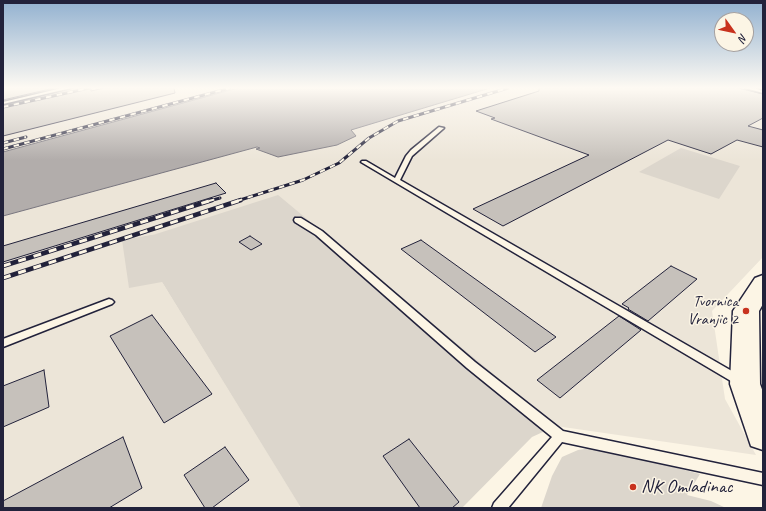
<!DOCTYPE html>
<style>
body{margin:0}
#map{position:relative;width:766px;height:511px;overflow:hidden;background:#fcf5e5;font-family:Caveat,sans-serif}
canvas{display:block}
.frame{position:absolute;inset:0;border:4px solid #22223b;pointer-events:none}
.north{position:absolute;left:714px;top:12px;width:40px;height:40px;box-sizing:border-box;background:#fcf5e5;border:1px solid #a5a1a1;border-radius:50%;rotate:123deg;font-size:11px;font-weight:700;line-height:16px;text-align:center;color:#22223b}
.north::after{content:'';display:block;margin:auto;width:14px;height:18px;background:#c8321e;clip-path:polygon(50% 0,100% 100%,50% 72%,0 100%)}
</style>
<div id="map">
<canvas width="766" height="511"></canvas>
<div class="frame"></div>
<div class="north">N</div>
</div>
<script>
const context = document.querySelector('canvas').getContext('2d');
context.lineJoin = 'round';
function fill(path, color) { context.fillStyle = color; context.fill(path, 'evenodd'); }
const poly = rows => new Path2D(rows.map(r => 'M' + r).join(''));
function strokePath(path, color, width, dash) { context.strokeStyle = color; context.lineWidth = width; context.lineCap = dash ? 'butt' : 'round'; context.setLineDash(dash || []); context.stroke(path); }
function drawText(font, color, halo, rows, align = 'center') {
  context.font = font + ' Caveat,sans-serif'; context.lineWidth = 3; context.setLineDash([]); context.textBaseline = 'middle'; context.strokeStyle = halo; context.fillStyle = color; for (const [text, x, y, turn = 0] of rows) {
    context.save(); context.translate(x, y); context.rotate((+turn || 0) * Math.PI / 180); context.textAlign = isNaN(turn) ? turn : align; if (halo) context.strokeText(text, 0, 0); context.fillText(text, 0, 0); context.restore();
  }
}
fill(poly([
 [3,88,238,88,3,152],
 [490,88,763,88,763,257,712,311,725,399,756,455,556,426,156,234,123,240,162,282,300,506,297,508,3,508,3,216,257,147,260,148,355,136,350,130]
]), '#ece5d8');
fill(poly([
 [681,148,740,166,719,199,639,172],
 [278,195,556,426,532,437,462,508,301,508,162,282,129,288,122,240,156,234],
 [596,447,700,474,687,495,711,501,726,508,541,508,552,476,562,457,578,450]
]), '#dcd6cc');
const water = poly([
 [238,88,490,88,351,130,356,136,337,145,278,157,256,149,260,148,257,147,3,216,3,152,238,88]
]);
fill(water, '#b2adab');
strokePath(water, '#78757e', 1);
const building = poly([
 [3,88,54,88,3,100,3,88],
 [72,88,91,88,91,91,104,88,174,88,175,93,3,136,3,105,72,88],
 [539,88,738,88,763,94,763,118,748,126,763,130,763,147,737,140,711,154,668,140,503,226,473,209,589,155,491,119,495,118,476,111,539,91,539,88],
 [216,183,226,193,3,262,3,246,216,183],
 [250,236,262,244,251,250,239,242,250,236],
 [421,240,556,337,535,352,401,249,421,240],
 [671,266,697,279,648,321,628,309,629,308,622,304,671,266],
 [152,315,212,394,164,423,110,336,152,315],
 [619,316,641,330,560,398,537,380,619,316],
 [44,370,49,407,3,427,3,386,44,370],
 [123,437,142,488,109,508,3,508,3,501,123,437],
 [409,439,459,502,452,508,420,508,383,456,409,439],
 [225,447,249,480,212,508,205,508,184,475,225,447]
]);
fill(building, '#c6c1bb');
strokePath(building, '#22223b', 1);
const lane = poly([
 [62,88,71,88,3,104,3,102,62,88],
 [745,88,754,88,763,91,763,93,745,88],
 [439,127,444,128,412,156,400,180,744,378,745,381,744,384,740,385,736,384,361,162,362,161,366,161,395,178,406,156,411,150,439,127],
 [295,218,301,218,322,231,475,362,563,431,763,473,763,485,562,442,508,508,492,508,494,503,552,437,467,368,316,235,295,222,294,220,295,218],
 [109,299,112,300,114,302,112,304,3,347,3,339,109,299]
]);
const secondary = poly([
 [763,275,763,304,759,311,760,384,763,392,763,450,751,446,730,384,733,311,755,278,763,275]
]);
strokePath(lane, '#22223b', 3);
strokePath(secondary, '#22223b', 3);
fill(lane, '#fcf5e5');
fill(secondary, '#fcf5e5');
const railFar1 = poly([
 [3,107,89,88],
 [3,143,26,137],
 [3,149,230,88],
 [209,201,220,198],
 [237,201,303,180,339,163,369,138,398,121,508,88]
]);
const rail = poly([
 [3,266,212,200],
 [3,278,241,200]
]);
strokePath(railFar1, '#22223b', 3);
strokePath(rail, '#22223b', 4.5);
strokePath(railFar1, '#fcf5e5', 2, [5.5]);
strokePath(rail, '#fcf5e5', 3, [8]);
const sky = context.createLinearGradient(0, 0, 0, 160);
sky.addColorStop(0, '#92b1d0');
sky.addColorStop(0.55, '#fefaf3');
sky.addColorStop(1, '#fefaf300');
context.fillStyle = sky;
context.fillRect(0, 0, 766, 160);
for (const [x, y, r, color] of [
 [746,311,4,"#c8321e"],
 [633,487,4,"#c8321e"]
]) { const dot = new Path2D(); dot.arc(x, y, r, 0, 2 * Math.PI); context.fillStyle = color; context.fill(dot); strokePath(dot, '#fcf5e5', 1.5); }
drawText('16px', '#22223b', '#fcf5e5', [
 ["Tvornica",738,302],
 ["Vranjic 2",738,320]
], 'right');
drawText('19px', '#22223b', '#fcf5e5', [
 ["NK Omladinac",641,487]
], 'left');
</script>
